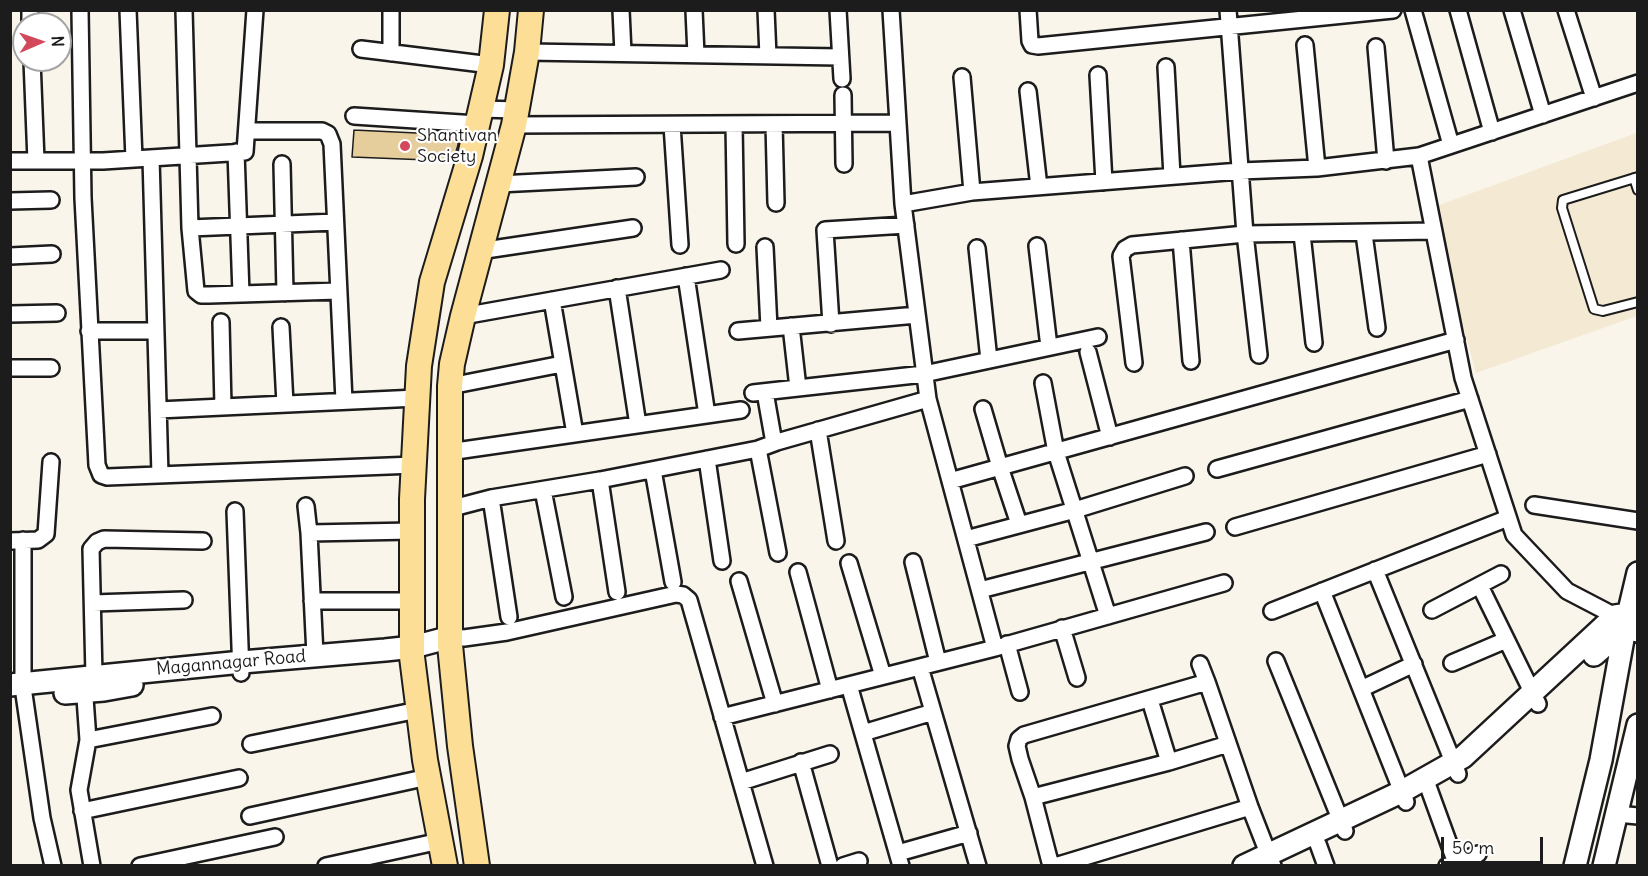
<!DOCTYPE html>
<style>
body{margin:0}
#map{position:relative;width:1648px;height:876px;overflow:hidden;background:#faf5eb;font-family:Delius,sans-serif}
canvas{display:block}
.frame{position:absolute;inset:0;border:12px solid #1c1c1c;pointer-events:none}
.north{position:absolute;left:12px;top:12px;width:60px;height:60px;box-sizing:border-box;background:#fff;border:2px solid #a4a4a4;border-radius:50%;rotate:88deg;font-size:16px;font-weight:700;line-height:24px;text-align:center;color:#1c1c1c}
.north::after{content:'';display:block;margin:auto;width:21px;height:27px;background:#d1495b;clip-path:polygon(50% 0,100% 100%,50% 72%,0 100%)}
.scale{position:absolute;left:1441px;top:837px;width:102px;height:27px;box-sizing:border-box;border:3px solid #1c1c1c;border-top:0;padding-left:8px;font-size:18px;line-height:21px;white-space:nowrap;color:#1c1c1c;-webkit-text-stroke:4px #fff;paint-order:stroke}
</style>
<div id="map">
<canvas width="1648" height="876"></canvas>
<div class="frame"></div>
<div class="north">N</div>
<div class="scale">50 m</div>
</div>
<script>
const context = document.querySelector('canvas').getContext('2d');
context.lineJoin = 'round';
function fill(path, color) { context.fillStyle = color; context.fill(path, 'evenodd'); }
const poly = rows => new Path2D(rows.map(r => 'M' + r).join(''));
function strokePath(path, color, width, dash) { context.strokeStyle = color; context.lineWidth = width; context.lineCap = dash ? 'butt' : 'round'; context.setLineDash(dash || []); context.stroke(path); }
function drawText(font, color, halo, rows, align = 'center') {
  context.font = font + ' Delius,sans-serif'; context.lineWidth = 4.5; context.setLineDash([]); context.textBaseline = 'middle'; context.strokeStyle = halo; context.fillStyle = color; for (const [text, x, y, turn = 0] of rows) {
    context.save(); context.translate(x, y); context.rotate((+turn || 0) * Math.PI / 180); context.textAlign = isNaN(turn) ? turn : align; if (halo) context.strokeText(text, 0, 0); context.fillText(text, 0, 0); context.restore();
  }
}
fill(poly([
 [1636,133,1638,142,1637,316,1476,373,1431,208]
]), '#f4e9d3');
const building = poly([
 [354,130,458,135,458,145,453,161,352,157,354,130]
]);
fill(building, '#e6cd9c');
strokePath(building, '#1c1c1c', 1.5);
const lane = poly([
 [1638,177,1563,200,1562,208,1594,309,1603,311,1638,302],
 [1634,178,1638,190]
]);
const street = poly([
 [30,10,30,24],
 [80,10,83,198,89,312,97,465,101,475,107,477,414,465],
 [128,10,134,159],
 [184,10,190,228,196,291,201,295,209,295,338,291],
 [621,10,623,53],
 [694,10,696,55],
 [766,10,768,56],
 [838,10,842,79],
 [891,10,903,204,972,192,1240,171,1317,168,1419,156,1638,83],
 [1028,10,1030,41,1032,45,1038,46,1393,10],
 [1228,10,1245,234,1259,355],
 [1413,10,1451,145],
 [1458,10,1492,132],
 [1512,10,1543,115],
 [1566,10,1594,98],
 [1305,45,1317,168],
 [1376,47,1386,161],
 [361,49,491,65],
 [527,52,840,57],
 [391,53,391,10],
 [32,60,36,161],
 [1166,67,1172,176],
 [1098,75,1104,182],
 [962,77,972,192],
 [1028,91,1039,187],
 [843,95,844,164],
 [481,109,517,110],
 [354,116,477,124],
 [734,124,736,244],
 [774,124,776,203],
 [514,125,898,123],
 [672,125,680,245],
 [247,131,322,131,328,134,332,144,344,401],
 [236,152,241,294],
 [1419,156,1463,378,1514,535,1567,591,1615,616],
 [151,158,160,475],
 [10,161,103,161,245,152,255,10],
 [282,164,285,293],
 [499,184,636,177],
 [10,201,51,200],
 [903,204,928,399,995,648],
 [190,228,335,222],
 [1302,234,1314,343],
 [1364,234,1377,328],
 [1181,240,1191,361],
 [1037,246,1049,347],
 [765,247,769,328],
 [977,248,989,360],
 [479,251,633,228],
 [10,256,52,254],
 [686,276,707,415],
 [617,288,638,425],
 [552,300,575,434],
 [10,314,57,313],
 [463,316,721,270],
 [221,322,223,407],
 [831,324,825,230,906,225],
 [791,326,798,388],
 [281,327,285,404],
 [89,331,155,331],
 [738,331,917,315],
 [1088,352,1110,437],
 [1134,363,1121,256,1125,249,1132,245,1245,234,1434,231],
 [10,368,51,368],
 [1043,383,1056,452,1108,616],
 [450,386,562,364],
 [765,392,774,443],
 [753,393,924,374,1098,337],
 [983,409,1000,467,1019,524],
 [158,410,417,398],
 [818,430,836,541],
 [758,449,778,553],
 [449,452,741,410],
 [707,459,722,561],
 [1217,469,1470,399],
 [653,470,673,582],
 [600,480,617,592],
 [950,481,1456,340],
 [543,490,564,597],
 [491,498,509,617],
 [1534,505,1638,521],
 [306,506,309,533,315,655],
 [449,509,491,498,600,480,758,449,777,442,928,399],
 [235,511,241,673],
 [1235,527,1488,454],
 [309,533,412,531],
 [966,539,1075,510,1185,476],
 [23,540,23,685],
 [10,541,38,540,46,534,51,462],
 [913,562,938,662],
 [849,563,883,676],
 [1375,570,1458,774],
 [798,572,830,690],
 [739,581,775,704],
 [1480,586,1538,704],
 [980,590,1206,532],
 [1322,591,1406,802],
 [312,601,413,601],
 [93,603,184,600],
 [1432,610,1501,574],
 [1272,611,1508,518],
 [1062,628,1077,678],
 [451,637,464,638,507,632,676,594,683,595,689,600,765,866],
 [1007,644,1020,692],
 [1276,661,1345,831],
 [1452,663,1506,640],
 [1200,664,1207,682],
 [920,667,978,866],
 [94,676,91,549,97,542,104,539,203,541],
 [84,684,88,740,79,790,92,866],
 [849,685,901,866],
 [1361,689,1414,664],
 [24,694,42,818,53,866],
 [1150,700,1169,762],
 [722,717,995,648,1224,583],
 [863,733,933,712],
 [88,740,212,716],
 [251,744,418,710],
 [801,762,830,866],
 [1425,778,1457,866],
 [741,782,830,754],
 [1033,797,1169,762,1228,744],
 [82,811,239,778],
 [1617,814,1638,816],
 [250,816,428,777],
 [1318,844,1326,866],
 [898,853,969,833],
 [140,866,275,837],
 [326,866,440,841],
 [843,866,859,861],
 [1051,866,1033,797,1020,759,1017,746,1019,739,1024,735,1207,682,1250,807,1273,866],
 [1055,866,1250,807],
 [1447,866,1478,854]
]);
const secondary = poly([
 [1594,655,1625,628,1638,631],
 [10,685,242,662,385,650,413,647,451,637],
 [65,693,104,690,132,685],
 [1244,866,1401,792,1463,757,1615,616,1628,614,1638,616],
 [1575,866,1601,760,1625,628,1638,573],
 [1604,866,1638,725]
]);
const primary = poly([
 [445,866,425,760,412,657,412,499,419,366,432,282,470,156,491,65,497,10],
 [477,866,460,746,450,645,450,386,452,364,463,316,514,125,527,52,531,10]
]);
strokePath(lane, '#1c1c1c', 12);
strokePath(street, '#1c1c1c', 20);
strokePath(secondary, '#1c1c1c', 26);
strokePath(primary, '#1c1c1c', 28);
strokePath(lane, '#fff', 8);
strokePath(street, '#fff', 15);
strokePath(secondary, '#fff', 21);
strokePath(primary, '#fcde96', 24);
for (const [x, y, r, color] of [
 [405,146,6,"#d1495b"]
]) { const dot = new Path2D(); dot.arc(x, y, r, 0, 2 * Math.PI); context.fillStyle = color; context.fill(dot); strokePath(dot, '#fff', 2); }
drawText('18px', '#1c1c1c', '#fff', [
 ["Shantivan",417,136],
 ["Society",417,157]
], 'left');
drawText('18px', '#1c1c1c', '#fff', [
 ["Magannagar Road",231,663,-5]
]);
</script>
